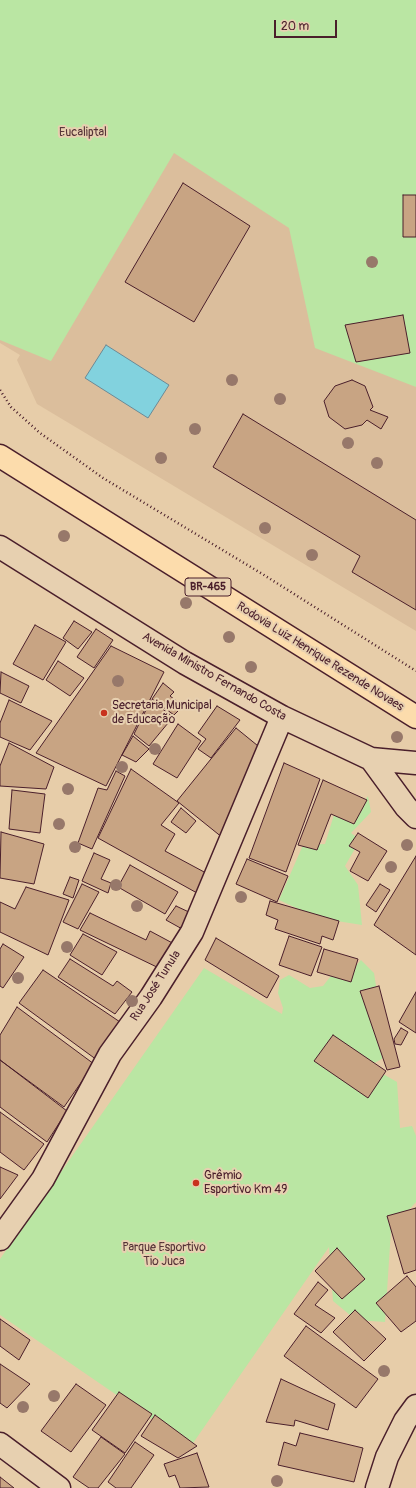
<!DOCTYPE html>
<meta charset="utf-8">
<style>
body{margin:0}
#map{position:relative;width:416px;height:1488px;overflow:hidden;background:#e7cda9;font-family:Pangolin,sans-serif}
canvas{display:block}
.scale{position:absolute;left:274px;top:20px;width:63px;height:18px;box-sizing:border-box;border:2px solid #4a1f2b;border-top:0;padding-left:5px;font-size:12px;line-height:14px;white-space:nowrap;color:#4a1f2b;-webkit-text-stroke:3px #e7d0b0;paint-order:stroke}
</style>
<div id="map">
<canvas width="416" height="1488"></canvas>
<div class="scale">20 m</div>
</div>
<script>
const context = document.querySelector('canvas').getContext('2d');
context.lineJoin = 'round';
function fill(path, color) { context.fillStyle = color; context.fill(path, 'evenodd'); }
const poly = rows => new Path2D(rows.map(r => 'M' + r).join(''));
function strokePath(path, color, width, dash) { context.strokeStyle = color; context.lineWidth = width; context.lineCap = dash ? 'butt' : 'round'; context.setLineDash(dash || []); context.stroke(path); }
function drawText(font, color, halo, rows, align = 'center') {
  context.font = font + ' Pangolin,sans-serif'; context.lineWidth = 4; context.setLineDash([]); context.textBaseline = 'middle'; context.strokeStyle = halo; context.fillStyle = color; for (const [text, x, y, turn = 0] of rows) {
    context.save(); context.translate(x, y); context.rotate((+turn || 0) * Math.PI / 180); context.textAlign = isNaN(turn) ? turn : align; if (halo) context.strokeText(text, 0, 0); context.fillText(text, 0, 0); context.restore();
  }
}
fill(poly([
 [0,0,416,0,416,631,37,404,17,360,20,355,0,343]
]), '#dbbe9c');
fill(poly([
 [0,0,416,0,416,387,315,348,289,228,174,153,51,361,0,340],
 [368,796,371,812,351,833,360,840,345,866,358,885,362,925,318,918,279,900,303,845,325,844,337,805,357,812],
 [361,960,374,973,387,1056,369,1066,397,1082,400,1128,412,1126,416,1136,416,1202,391,1230,385,1322,356,1320,333,1301,329,1247,191,1446,0,1315,0,1259,204,968,282,1014,283,1008,278,993,280,980,289,975,310,988,323,986,334,972,349,974]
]), '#bae6a3');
const water = poly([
 [106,345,169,385,148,418,85,378,106,345]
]);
fill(water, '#82d2de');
strokePath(water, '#6c8a96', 1);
const building = poly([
 [183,183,250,226,194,322,125,282,183,183],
 [403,195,416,195,416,237,403,237,403,195],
 [403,315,410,353,356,362,345,325,403,315],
 [352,380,365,386,373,407,370,410,388,417,381,429,367,420,362,425,345,429,329,417,324,401,335,386,352,380],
 [243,414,416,520,416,610,352,572,360,556,213,467,243,414],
 [74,621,92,632,78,649,63,638,74,621],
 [35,625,66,642,43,680,13,664,35,625],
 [96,629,113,640,94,668,77,657,96,629],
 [111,646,164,672,106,786,36,753,111,646],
 [58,661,84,678,70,696,46,680,58,661],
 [1,672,29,686,21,703,0,693,1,672],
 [163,683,174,692,170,696,183,706,174,715,152,699,163,683],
 [9,700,52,721,30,750,0,737,0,723,9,700],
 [151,700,173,717,149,746,134,734,151,700],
 [217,706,240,720,211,758,198,749,206,739,198,733,217,706],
 [178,724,201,741,177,778,153,764,178,724],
 [236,728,263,750,223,838,177,801,236,728],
 [133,736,149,749,136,762,122,755,133,736],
 [9,743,54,767,46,789,0,786,0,766,9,743],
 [284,763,320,779,286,872,249,858,284,763],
 [131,769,179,803,161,825,175,834,165,851,206,873,197,893,98,838,131,769],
 [116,771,125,776,92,849,78,843,98,788,107,790,116,771],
 [323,780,367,800,354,824,331,814,317,850,298,845,323,780],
 [12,790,45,794,40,833,9,829,12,790],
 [181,808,196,821,186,833,171,822,181,808],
 [1,832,44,844,34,884,0,878,1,832],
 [358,833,387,851,368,881,350,871,360,852,349,846,358,833],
 [94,853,110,860,101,879,111,883,108,893,82,881,94,853],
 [416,856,416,955,374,925,416,856],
 [247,859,288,876,277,902,236,884,247,859],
 [130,865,178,892,165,914,118,887,130,865],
 [70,877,79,880,73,898,63,894,70,877],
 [82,884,99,892,78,929,63,922,82,884],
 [380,884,390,890,376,912,366,905,380,884],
 [26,887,69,900,48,955,0,932,0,902,15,909,26,887],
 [270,901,339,921,333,940,322,936,320,944,275,929,278,920,266,915,270,901],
 [176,906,191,913,184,930,166,920,176,906],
 [90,913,146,940,150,931,178,946,163,970,80,930,90,913],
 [83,934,117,952,102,975,70,955,83,934],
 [289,936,322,947,311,976,279,965,289,936],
 [216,938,279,976,267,998,205,960,216,938],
 [3,944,24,957,3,988,0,986,0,949,3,944],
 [324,949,358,959,351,982,317,972,324,949],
 [70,959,113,986,117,981,132,992,115,1014,58,977,70,959],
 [43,970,123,1024,97,1060,19,1003,43,970],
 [379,986,400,1067,387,1070,360,991,379,986],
 [416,992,416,1033,399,1022,416,992],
 [17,1007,94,1064,64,1107,0,1060,0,1035,17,1007],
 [401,1028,408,1032,401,1045,395,1044,394,1039,401,1028],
 [333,1035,386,1071,368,1098,314,1061,333,1035],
 [0,1060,67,1111,47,1142,0,1107,0,1060],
 [0,1112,44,1144,24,1170,0,1152,0,1112],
 [0,1167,18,1175,0,1199,0,1167],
 [416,1208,416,1270,404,1274,387,1216,416,1208],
 [337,1248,365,1279,342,1299,315,1271,337,1248],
 [407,1276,416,1287,416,1321,401,1332,376,1303,407,1276],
 [318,1282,328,1290,315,1305,335,1318,321,1333,294,1314,318,1282],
 [355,1310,386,1339,364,1361,333,1332,355,1310],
 [0,1319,30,1340,19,1360,0,1346,0,1319],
 [306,1326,378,1379,356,1408,284,1356,306,1326],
 [0,1364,30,1384,7,1408,0,1403,0,1364],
 [281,1379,335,1404,328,1430,295,1420,294,1426,266,1422,281,1379],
 [76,1384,106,1405,71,1452,41,1431,76,1384],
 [119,1392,152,1414,125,1453,92,1430,119,1392],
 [155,1415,197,1446,178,1458,141,1436,155,1415],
 [300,1433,363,1448,354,1482,278,1465,284,1442,296,1446,300,1433],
 [101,1437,125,1454,98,1488,89,1488,73,1477,101,1437],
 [135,1442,154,1455,131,1488,116,1488,108,1482,135,1442],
 [197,1453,209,1487,180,1488,175,1475,169,1477,164,1464,197,1453],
 [0,1477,14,1488,0,1488,0,1477]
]);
fill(building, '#c8a483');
strokePath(building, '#4a1f2b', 1);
const minor = poly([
 [0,547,185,663,282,717,371,759,406,807,416,817],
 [371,759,416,763],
 [0,1239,43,1179,110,1054,151,997,192,932,282,717],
 [0,1444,59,1488],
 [377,1488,387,1457,405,1421,416,1406]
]);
const highway = poly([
 [0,456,416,717]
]);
strokePath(minor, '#4a1f2b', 25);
strokePath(highway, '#4a1f2b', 25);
strokePath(poly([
 [0,390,11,407,40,433,103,478,264,575,416,671]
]), '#4a1f2b', 2.5, [1, 3]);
strokePath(minor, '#e7d0b0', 22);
strokePath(highway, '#fcdcac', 22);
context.fillStyle = '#97786a';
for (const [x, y] of [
 [372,262],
 [232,380],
 [280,399],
 [195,429],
 [348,443],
 [161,458],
 [377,463],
 [265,528],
 [64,536],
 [312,555],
 [186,603],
 [229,637],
 [251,667],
 [118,681],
 [397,737],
 [155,749],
 [122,767],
 [68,789],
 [59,824],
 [407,845],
 [75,847],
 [391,867],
 [116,885],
 [241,897],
 [137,906],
 [67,947],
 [18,978],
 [132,1001],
 [384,1371],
 [54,1396],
 [23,1407],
 [277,1481]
]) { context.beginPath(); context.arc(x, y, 6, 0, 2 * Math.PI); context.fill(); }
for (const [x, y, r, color] of [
 [104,713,4,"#c8321e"],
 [196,1183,4,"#c8321e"]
]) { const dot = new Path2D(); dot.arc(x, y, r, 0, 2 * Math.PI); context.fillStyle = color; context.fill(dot); strokePath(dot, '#e7d0b0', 1.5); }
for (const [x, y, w] of [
 [208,587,46]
]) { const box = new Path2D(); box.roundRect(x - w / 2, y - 9, w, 18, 3); context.fillStyle = '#e7d0b0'; context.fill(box); strokePath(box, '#4a1f2b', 1); }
drawText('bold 11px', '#4a1f2b', null, [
 ["BR-465",208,587]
]);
drawText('12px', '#553337', '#e7d0b0', [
 ["Eucaliptal",83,133],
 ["Parque Esportivo",164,1248],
 ["Tio Juca",164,1262]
]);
drawText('12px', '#4a1f2b', '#e7d0b0', [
 ["Rodovia Luiz Henrique Rezende Novaes",320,657,32],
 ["Avenida Ministro Fernando Costa",214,677,30],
 ["Rua José Tunula",156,986,-57]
]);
drawText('12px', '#4a1f2b', '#e7d0b0', [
 ["Secretaria Municipal",112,706],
 ["de Educação",112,720],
 ["Grêmio",204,1176],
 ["Esportivo Km 49",204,1190]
], 'left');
</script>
